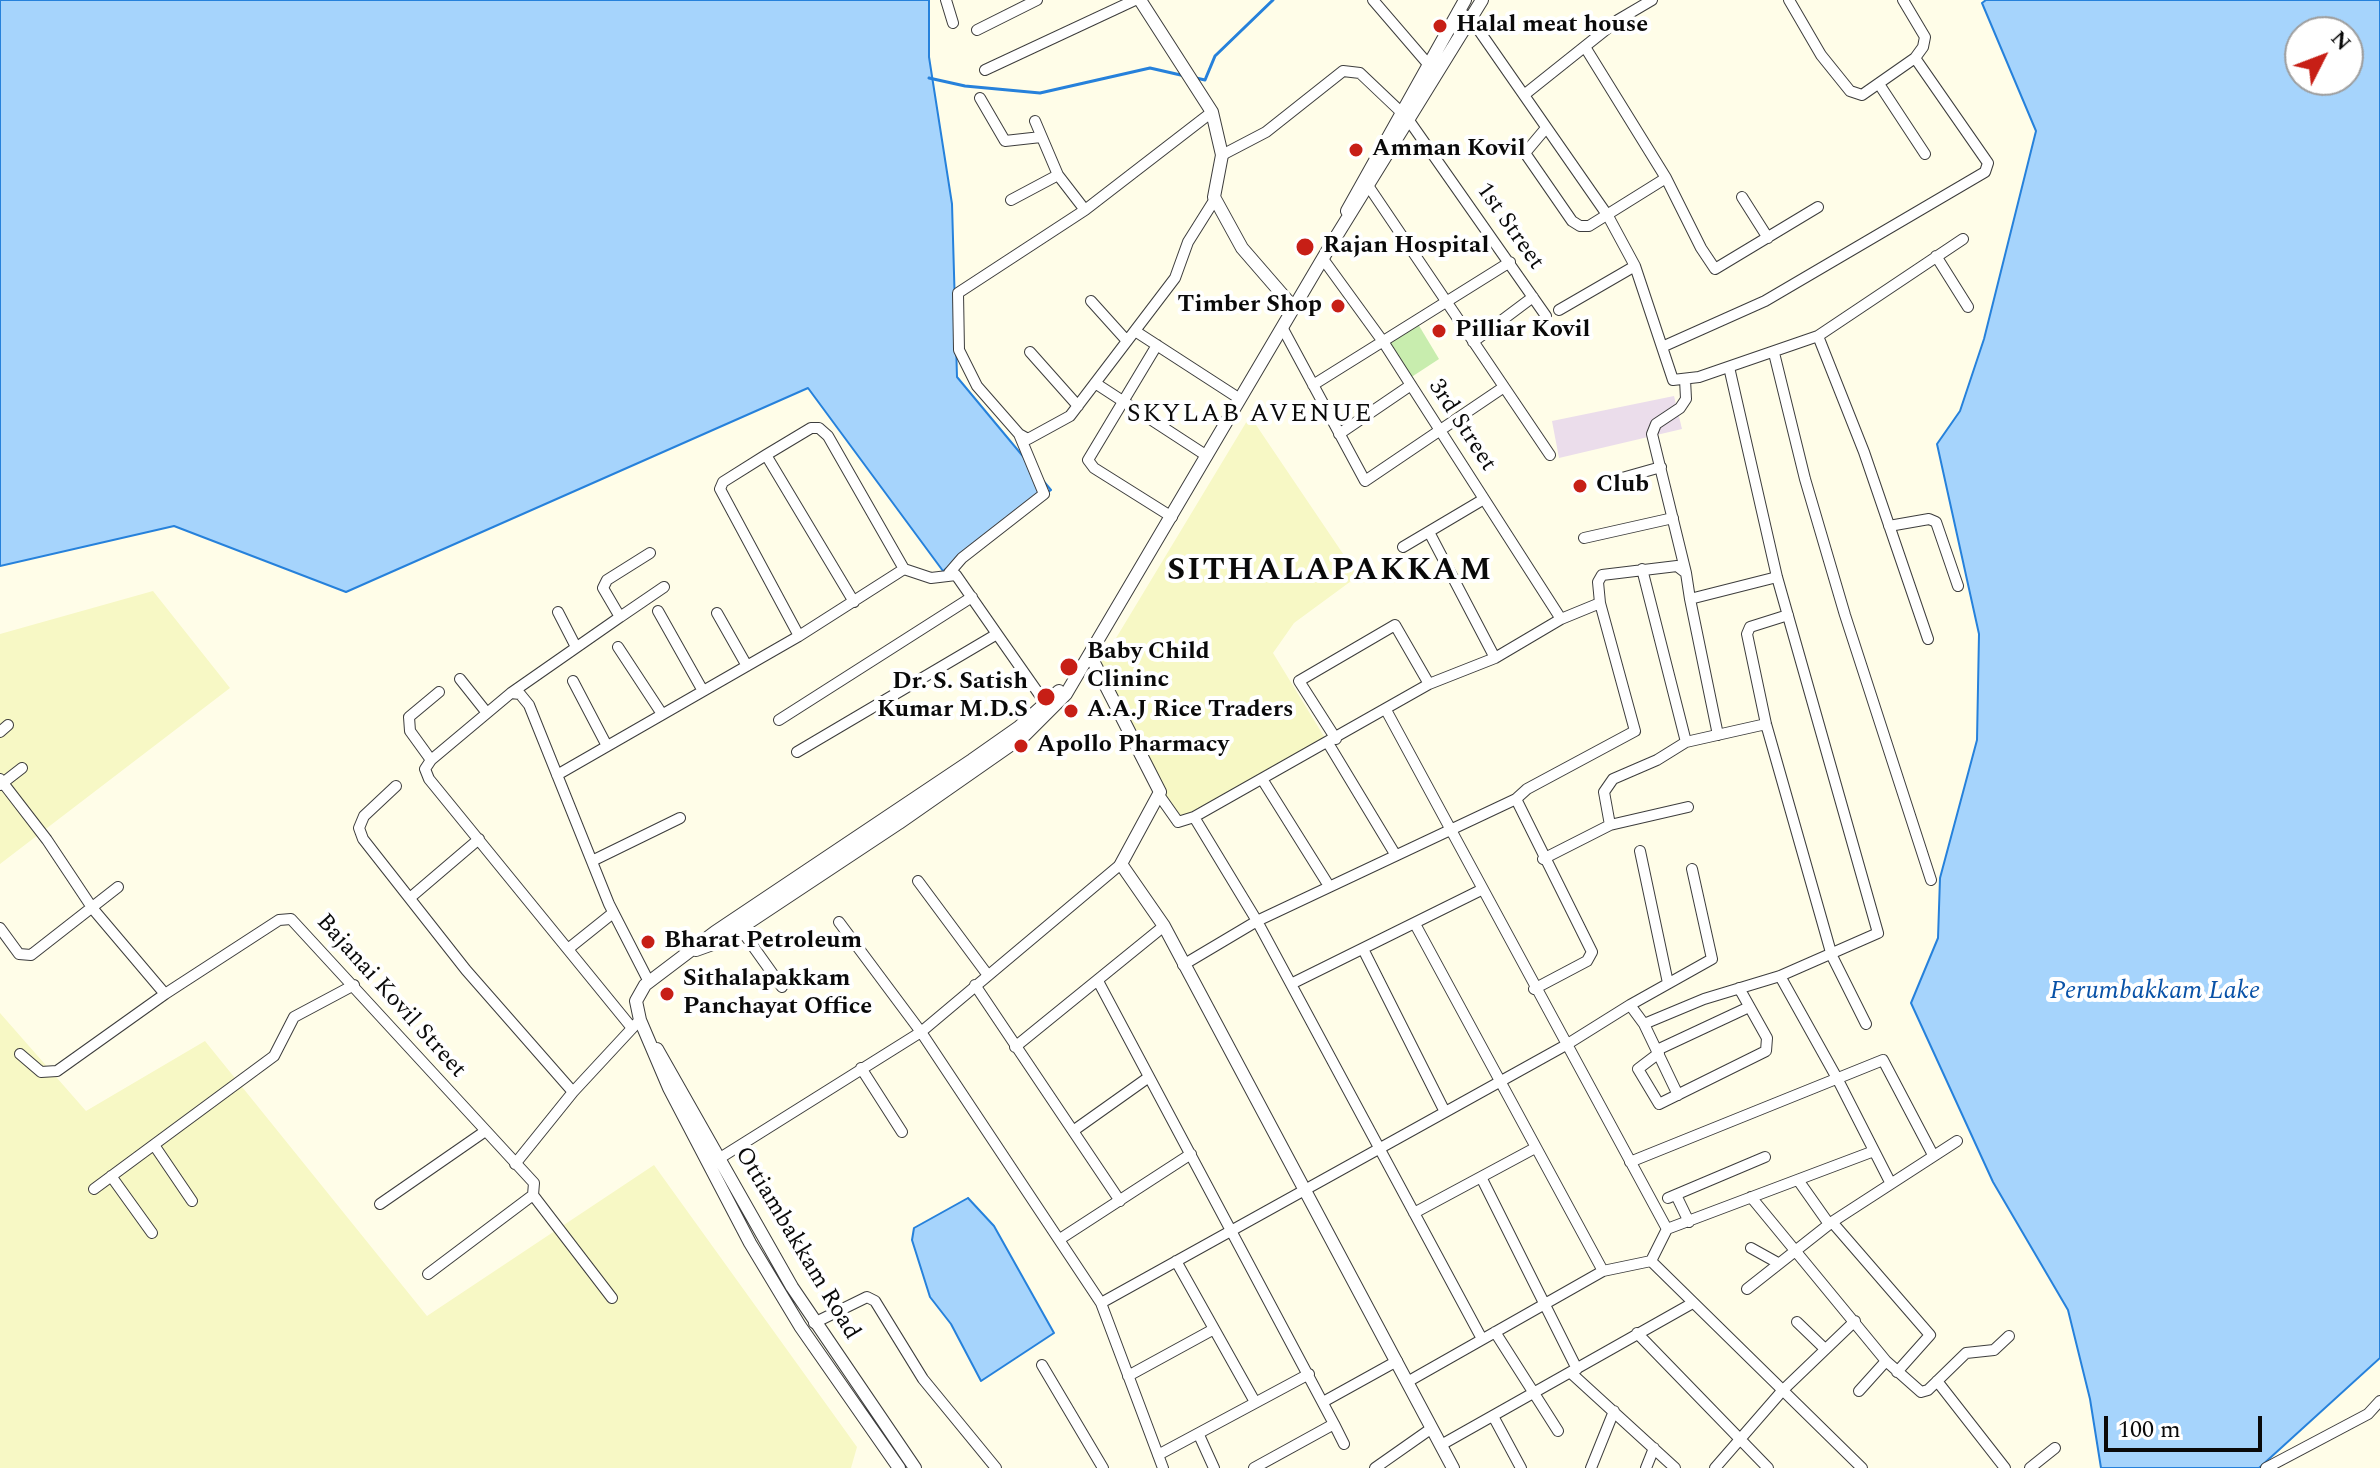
<!DOCTYPE html>
<style>
body{margin:0}
#map{position:relative;width:2380px;height:1468px;overflow:hidden;background:#fffde8;font-family:Spectral,serif}
canvas{display:block}
.north{position:absolute;left:2284px;top:16px;width:80px;height:80px;box-sizing:border-box;background:#fff;border:2px solid #9d9d9d;border-radius:50%;rotate:48deg;font-size:22px;font-weight:700;line-height:32px;text-align:center;color:#0a0a0a}
.north::after{content:'';display:block;margin:auto;width:28px;height:36px;background:#c71f16;clip-path:polygon(50% 0,100% 100%,50% 72%,0 100%)}
.scale{position:absolute;left:2104px;top:1416px;width:158px;height:36px;box-sizing:border-box;border:4px solid #0a0a0a;border-top:0;padding-left:10px;font-size:24px;line-height:28px;white-space:nowrap;color:#0a0a0a;-webkit-text-stroke:6px #fff;paint-order:stroke}
</style>
<div id="map">
<canvas width="2380" height="1468"></canvas>
<div class="north">N</div>
<div class="scale">100 m</div>
</div>
<script>
const context = document.querySelector('canvas').getContext('2d');
context.lineJoin = 'round';
function fill(path, color) { context.fillStyle = color; context.fill(path, 'evenodd'); }
const poly = rows => new Path2D(rows.map(r => 'M' + r).join(''));
function strokePath(path, color, width, dash) { context.strokeStyle = color; context.lineWidth = width; context.lineCap = dash ? 'butt' : 'round'; context.setLineDash(dash || []); context.stroke(path); }
function drawText(font, color, halo, rows, align = 'center') {
  context.font = font + ' Spectral,serif'; context.lineWidth = 8; context.setLineDash([]); context.textBaseline = 'middle'; context.strokeStyle = halo; context.fillStyle = color; for (const [text, x, y, turn = 0] of rows) {
    context.save(); context.translate(x, y); context.rotate((+turn || 0) * Math.PI / 180); context.textAlign = isNaN(turn) ? turn : align; if (halo) context.strokeText(text, 0, 0); context.fillText(text, 0, 0); context.restore();
  }
}
fill(poly([
 [1674,396,1682,429,1559,458,1552,421]
]), '#ebddeb');
fill(poly([
 [1250,416,1358,576,1294,623,1273,653,1328,743,1178,822,1101,663],
 [153,591,230,688,0,864,0,634],
 [0,1013,86,1111,205,1041,427,1316,654,1165,857,1447,851,1468,0,1468]
]), '#f7f8c5');
fill(poly([
 [1418,324,1439,359,1410,378,1387,341]
]), '#c8edae');
const water = poly([
 [0,0,929,0,929,57,952,204,957,377,1051,490,943,571,808,388,346,592,174,526,0,566,0,0],
 [1986,0,2380,0,2380,1358,2259,1468,2101,1468,2090,1399,2068,1310,1993,1182,1911,1003,1938,938,1940,878,1977,740,1979,634,1937,444,1960,411,1984,339,2036,131,1982,3,1986,0],
 [2300,32,2348,32,2348,80,2300,80,2300,32],
 [968,1198,994,1226,1054,1333,981,1381,951,1324,930,1297,912,1240,914,1228,968,1198]
]);
fill(water, '#a6d4fc');
strokePath(water, '#2681db', 2);
strokePath(poly([
 [929,78,965,86,1040,93,1150,68,1185,76],
 [1196,78,1205,80,1215,56,1273,0]
]), '#2681db', 3);
const minor = poly([
 [946,0,953,23],
 [1373,0,1428,64],
 [1789,0,1821,55,1850,91,1862,95,1915,58,1923,47,1925,37,1903,0],
 [1458,11,1471,19,1608,216,1635,266,1673,380,1699,377,1818,336,1963,239],
 [977,30,1037,0],
 [1585,47,1666,178,1701,248,1715,269,1818,207],
 [985,70,1135,0],
 [1879,84,1925,154],
 [1524,95,1618,20,1652,0],
 [980,98,1005,141,1041,137],
 [1212,112,1085,210,958,293,959,350,977,386,1019,434,1028,439,1070,416,1175,278,1188,242,1215,199],
 [1035,121,1058,175,1085,210],
 [1410,122,1546,316],
 [1546,128,1525,153,1572,221,1580,226,1589,226,1666,178],
 [1222,155,1266,132,1343,71,1360,73,1400,111],
 [1369,187,1550,455],
 [1742,197,1768,238],
 [1011,200,1058,175],
 [1936,256,1968,307],
 [1323,259,1384,343,1561,619],
 [1091,301,1127,341],
 [1559,310,1635,266],
 [1282,327,1365,481,1504,387],
 [1135,331,1240,399],
 [1818,336,1864,452,1928,639],
 [1473,342,1533,297],
 [1157,345,1088,460,1094,468,1172,517],
 [1662,347,1765,301,1985,172,1988,163,1915,58],
 [1030,352,1078,406],
 [1774,353,1805,479,1845,615,1931,880],
 [1685,379,1686,399,1680,408,1656,424,1652,434,1686,573],
 [1095,383,1207,456],
 [1313,385,1510,262],
 [1339,434,1411,385],
 [766,455,854,602],
 [1622,478,1661,467],
 [1889,526,1929,519,1936,522,1958,586],
 [1429,532,1495,658],
 [1584,538,1673,518],
 [1403,547,1484,499],
 [650,553,607,580,603,588,620,617,664,587],
 [1642,569,1686,742],
 [949,573,962,558,1044,494,1019,434],
 [1600,603,1598,582,1602,575,1677,566,1686,573,1690,599],
 [658,611,703,691],
 [558,612,576,647],
 [717,613,747,666],
 [1788,615,1750,627,1747,634,1766,724,1832,956,1866,1024],
 [620,617,511,693,431,760,425,769,429,779,632,1028],
 [997,634,1046,704],
 [618,647,662,714],
 [460,679,487,713],
 [573,681,607,746],
 [511,693,520,694,529,705,609,904,649,982],
 [1386,710,1667,1229],
 [779,720,972,597],
 [0,732,8,725],
 [1718,735,1690,599,1777,577],
 [1336,739,1299,681,1395,625,1429,684],
 [1328,743,1395,854],
 [797,752,997,634,956,575,931,578,904,569],
 [431,760,410,731,409,717,439,692],
 [557,775,799,636,904,569,828,436,819,428,811,428,766,455,723,482,720,489,799,636],
 [0,779,47,840,93,909,165,994,279,920,291,919,534,1183,533,1195,428,1274],
 [1262,779,1329,886],
 [0,785,22,768],
 [396,786,364,816,359,828,363,839,466,970,573,1092],
 [1159,795,1178,822,1194,817,1429,684,1495,658,1561,619,1600,603,1635,731,1527,789,1516,799,1257,921,1183,965],
 [1516,799,1592,952,1587,961,1534,989],
 [1194,817,1257,921,1482,1339],
 [1610,825,1688,807],
 [1640,851,1668,983],
 [1543,859,1610,825,1604,792,1613,779,1657,760,1686,742,1766,724],
 [592,861,680,818],
 [918,881,987,974],
 [411,897,479,839],
 [839,922,921,1032,1101,1303,1163,1468],
 [1415,924,1603,1271],
 [0,928,19,954,31,955,118,887],
 [740,928,782,987],
 [568,949,613,913],
 [1363,949,1445,1112],
 [1780,976,1838,1080,1890,1182],
 [1098,981,1334,1424,1254,1468],
 [1291,984,1481,890],
 [975,985,1120,1201],
 [1630,1005,1712,959,1692,869],
 [1644,1024,1678,1095],
 [1015,1047,1164,926],
 [1657,1050,1749,1007],
 [1659,1053,1638,1069,1659,1104,1766,1051,1767,1038,1739,988],
 [20,1054,41,1072,57,1071,165,994],
 [861,1068,902,1132],
 [1073,1131,1149,1077],
 [154,1145,192,1201],
 [720,1158,921,1032,1121,864],
 [1630,1162,1883,1060,1933,1155],
 [515,1164,573,1092,637,1023],
 [111,1176,152,1233],
 [1481,1177,1577,1369],
 [1798,1180,1829,1224],
 [94,1189,274,1056,294,1017,354,985],
 [533,1195,612,1298],
 [1676,1195,1689,1222],
 [1751,1197,1886,1361,1921,1392,1928,1390,1966,1353,1994,1350,2009,1336],
 [1668,1198,1765,1157],
 [380,1204,484,1132],
 [1414,1213,1535,1148],
 [1832,1222,1930,1335,1897,1372],
 [1060,1239,1191,1154],
 [1751,1248,1778,1263],
 [1176,1261,1255,1402],
 [1651,1261,1862,1468],
 [1651,1261,1667,1229,1874,1151],
 [1747,1289,1832,1222,1957,1141],
 [1101,1303,1566,1045,1630,1005,1644,1024,1704,999,1780,976,1878,933,1777,577,1729,367],
 [1797,1322,1825,1349],
 [814,1323,867,1297,875,1301,923,1379,996,1468],
 [1495,1332,1558,1431],
 [1637,1333,1768,1468],
 [1042,1365,1103,1468],
 [1571,1373,1675,1468],
 [1128,1376,1214,1329],
 [1409,1381,1603,1271,1651,1261],
 [1937,1381,2005,1468],
 [1859,1391,1886,1361],
 [1323,1402,1397,1361],
 [1493,1416,1521,1468],
 [1334,1424,1344,1444],
 [1199,1435,1214,1468],
 [1441,1445,1691,1304],
 [1158,1455,1309,1374],
 [1375,1468,1432,1428],
 [1591,1468,1614,1411],
 [1646,1468,1654,1448],
 [1715,1468,1782,1391,1855,1321],
 [2030,1468,2055,1448],
 [2266,1468,2368,1414,2380,1401]
]);
const tertiary = poly([
 [1140,0,1212,112,1222,155,1214,197,1242,248,1294,308],
 [1347,211,1465,0],
 [1090,655,1160,792,1121,864,1164,926,1453,1468],
 [696,950,721,941,899,823,1025,735,1066,694,1326,253,1482,0],
 [657,1049,792,1287,915,1468],
 [899,1468,800,1326,750,1243,669,1088,640,1020,636,1001,645,985,715,932,972,760,1019,727,1059,691]
]);
strokePath(minor, '#3d3d3d', 12);
strokePath(tertiary, '#3d3d3d', 14);
strokePath(minor, '#fff', 10);
strokePath(tertiary, '#fff', 12);
for (const [x, y, r, color] of [
 [1440,26,8,"#c71f16"],
 [1356,150,8,"#c71f16"],
 [1305,247,10,"#c71f16"],
 [1338,306,8,"#c71f16"],
 [1439,331,8,"#c71f16"],
 [1580,486,8,"#c71f16"],
 [1069,667,10,"#c71f16"],
 [1046,697,10,"#c71f16"],
 [1071,711,8,"#c71f16"],
 [1021,746,8,"#c71f16"],
 [648,942,8,"#c71f16"],
 [667,994,8,"#c71f16"]
]) { const dot = new Path2D(); dot.arc(x, y, r, 0, 2 * Math.PI); context.fillStyle = color; context.fill(dot); strokePath(dot, '#fff', 3); }
drawText('bold 24px', '#0a0a0a', '#fff', [
 ["Halal meat house",1456,26],
 ["Amman Kovil",1372,150],
 ["Rajan Hospital",1323,247],
 ["Timber Shop",1322,306,"right"],
 ["Pilliar Kovil",1455,331],
 ["Club",1596,486],
 ["Baby Child",1087,653],
 ["Clininc",1087,681],
 ["Dr. S. Satish",1028,683,"right"],
 ["Kumar M.D.S",1028,711,"right"],
 ["A.A.J Rice Traders",1087,711],
 ["Apollo Pharmacy",1037,746],
 ["Bharat Petroleum",664,942],
 ["Sithalapakkam",683,980],
 ["Panchayat Office",683,1008]
], 'left');
drawText('24px', '#0a0a0a', '#fff', [
 ["1st Street",1509,227,55],
 ["3rd Street",1461,426,57],
 ["Bajanai Kovil Street",390,997,48],
 ["Ottiambakkam Road",796,1244,59]
]);
context.letterSpacing = '2px';
drawText('26px', '#0a0a0a', '#fff', [
 ["SKYLAB AVENUE",1250,416]
]);
context.letterSpacing = '0px';
drawText('italic 26px', '#0952a7', '#fff', [
 ["Perumbakkam Lake",2155,993]
]);
context.letterSpacing = '2px';
drawText('bold 32px', '#0a0a0a', '#fff', [
 ["SITHALAPAKKAM",1330,573]
]);
context.letterSpacing = '0px';
</script>
